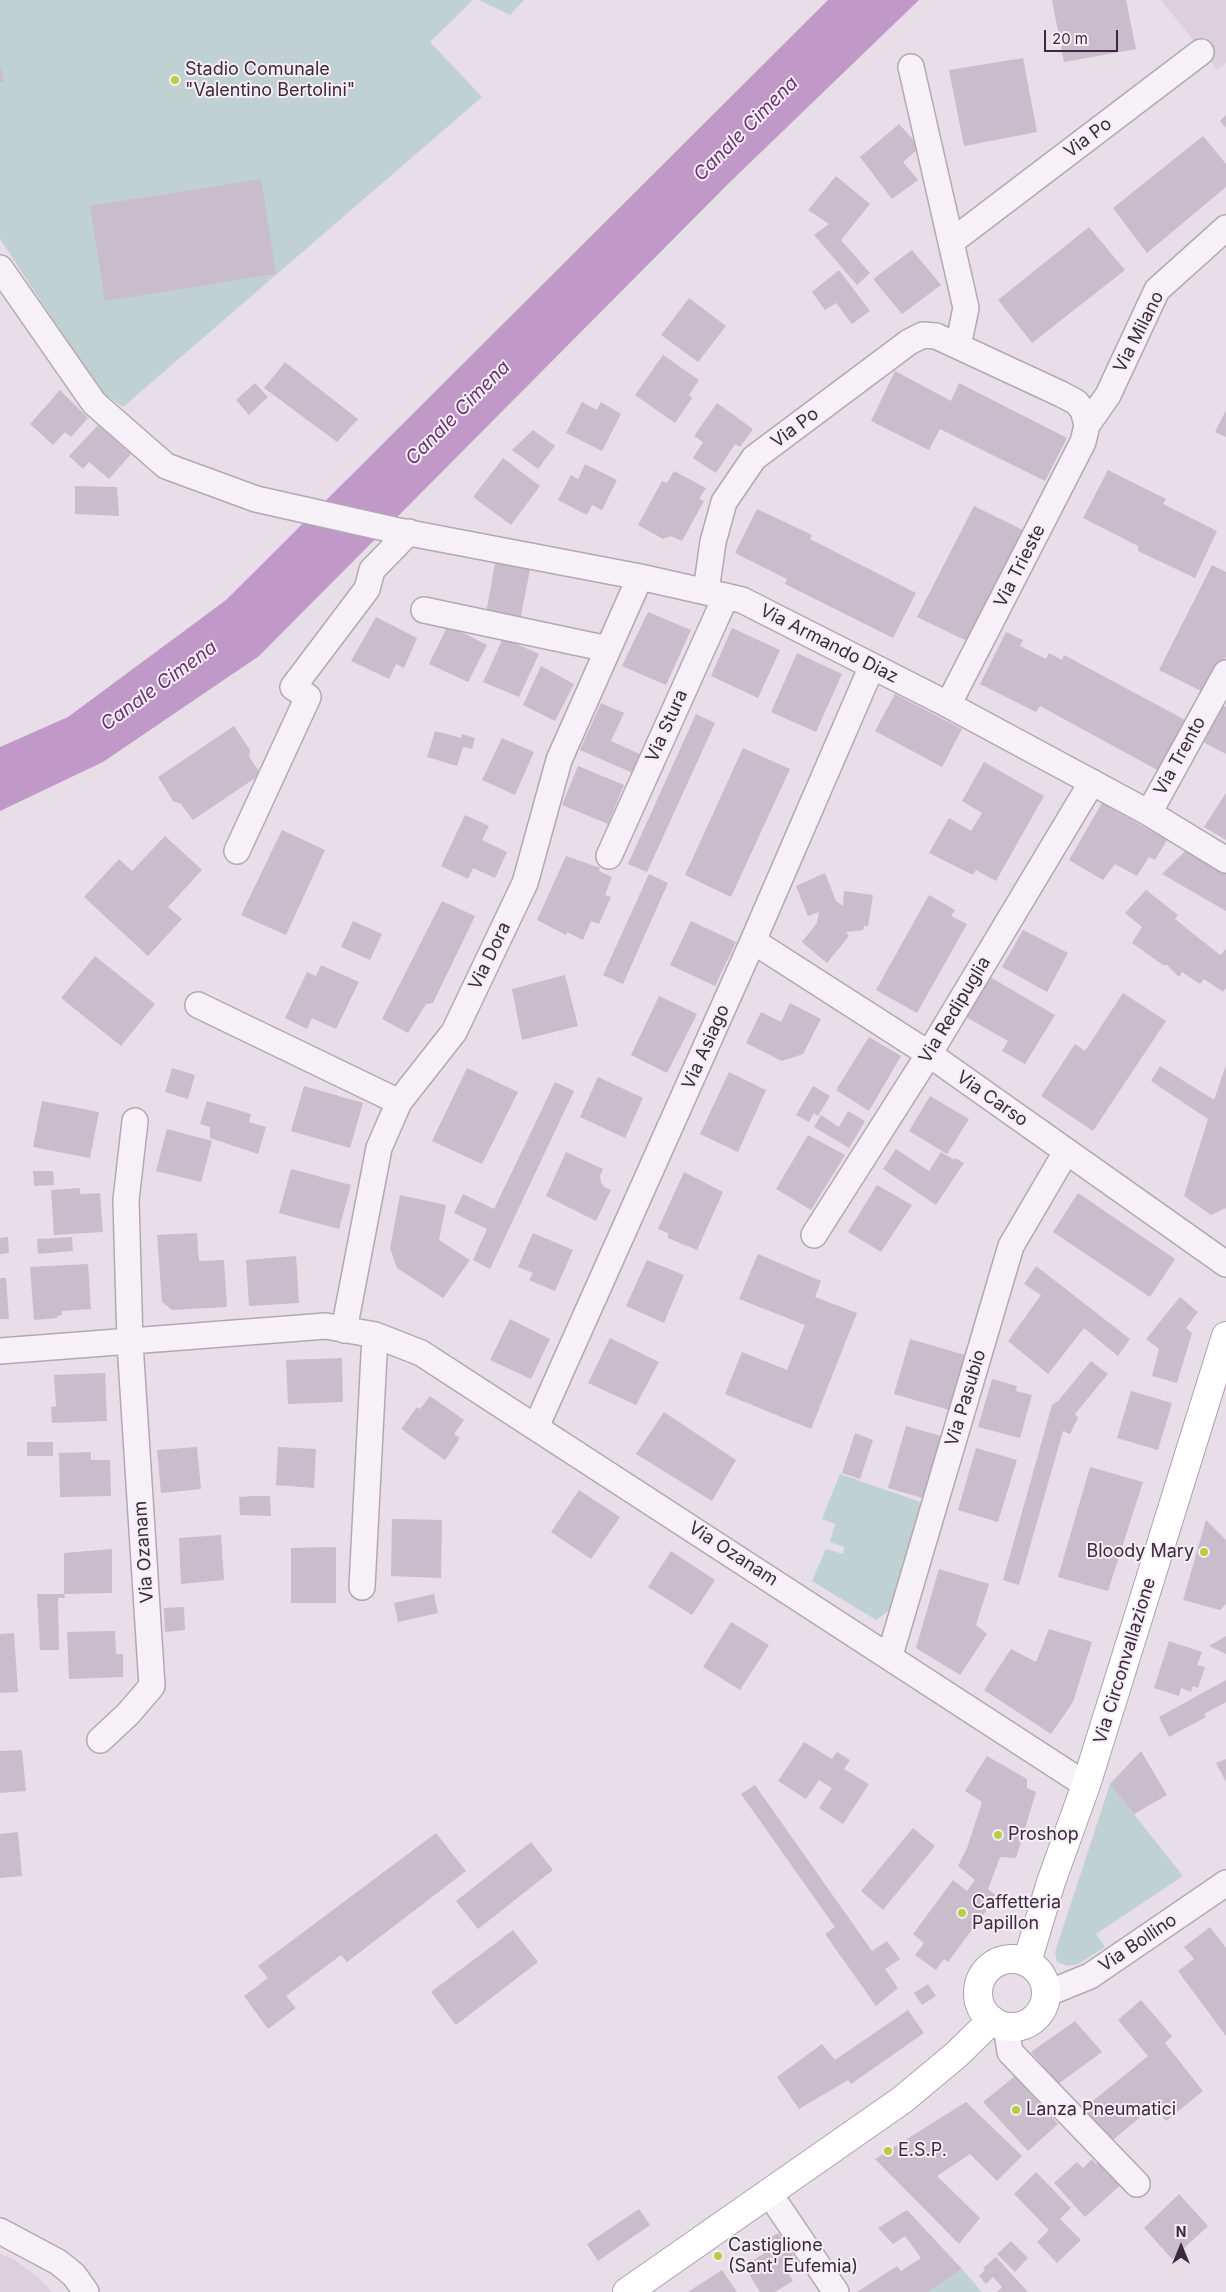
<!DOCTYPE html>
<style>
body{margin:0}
#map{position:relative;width:1226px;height:2292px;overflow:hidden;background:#e7dee8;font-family:Inter,sans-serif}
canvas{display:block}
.north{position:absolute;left:1156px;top:2222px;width:50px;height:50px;-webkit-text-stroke:4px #f5eef5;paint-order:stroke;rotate:0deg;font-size:14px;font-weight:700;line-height:20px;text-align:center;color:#3d283f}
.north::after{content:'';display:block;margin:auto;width:18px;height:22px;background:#3d283f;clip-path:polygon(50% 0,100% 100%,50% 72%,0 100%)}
.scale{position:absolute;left:1044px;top:30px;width:74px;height:22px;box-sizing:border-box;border:2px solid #3d283f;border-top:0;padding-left:6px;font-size:15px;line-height:18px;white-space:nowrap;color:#3d283f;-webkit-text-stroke:4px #f5eef5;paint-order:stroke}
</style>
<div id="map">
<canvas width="1226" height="2292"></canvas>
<div class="north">N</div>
<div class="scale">20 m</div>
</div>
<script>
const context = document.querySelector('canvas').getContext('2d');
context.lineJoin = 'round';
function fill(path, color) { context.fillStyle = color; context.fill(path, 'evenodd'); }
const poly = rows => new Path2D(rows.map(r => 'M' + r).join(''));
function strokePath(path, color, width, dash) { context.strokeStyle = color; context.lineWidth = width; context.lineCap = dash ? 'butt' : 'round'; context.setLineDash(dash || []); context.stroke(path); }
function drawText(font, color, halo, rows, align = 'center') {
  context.font = font + ' Inter,sans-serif'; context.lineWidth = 4; context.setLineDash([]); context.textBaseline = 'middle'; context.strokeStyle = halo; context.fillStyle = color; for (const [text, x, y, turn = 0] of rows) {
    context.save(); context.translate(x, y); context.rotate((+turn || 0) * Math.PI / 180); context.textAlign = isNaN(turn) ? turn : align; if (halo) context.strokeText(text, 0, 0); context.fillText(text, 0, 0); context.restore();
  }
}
fill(poly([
 [1161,0,1226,0,1226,63,1217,70],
 [0,2254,15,2260,39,2278,52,2292,0,2292]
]), '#dcd0dd');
fill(poly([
 [0,0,473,0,430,42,482,97,123,407,100,391,0,239],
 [479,0,524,0,510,15],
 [840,1474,923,1503,894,1607,876,1620,812,1581,826,1549,843,1554,844,1547,830,1542,835,1524,822,1519],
 [1110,1784,1183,1876,1096,1934,1105,1947,1078,1964,1068,1966,1057,1962,1055,1952],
 [962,2269,982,2292,928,2292]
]), '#c0d1d2');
fill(poly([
 [828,0,919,0,730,182,259,656,103,762,0,811,0,747,68,717,226,600]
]), '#c099c8');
fill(poly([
 [1052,0,1126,0,1136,49,1064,62],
 [1023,58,1037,132,964,146,949,70],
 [0,64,4,81,0,82],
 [1226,115,1226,128,1220,121],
 [899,124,920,147,903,162,918,180,892,199,860,157],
 [1203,136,1226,164,1226,187,1147,253,1113,208],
 [836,176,870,204,841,240,870,273,857,285,814,235,829,224,808,210],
 [261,179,276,274,105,301,90,206],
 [1089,227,1125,270,1032,343,998,300],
 [912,250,941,285,902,314,873,279],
 [839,270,870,311,852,324,836,303,825,310,812,292],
 [689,298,726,326,698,362,661,335],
 [663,355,699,380,689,395,692,398,675,423,635,395],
 [285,362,358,419,337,442,264,388],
 [895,371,951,401,959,383,1067,438,1045,481,940,429,929,450,871,421],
 [255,383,268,397,249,415,236,400],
 [60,390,88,418,71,437,65,432,53,445,30,424],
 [582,402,597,410,601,402,621,414,602,451,566,433],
 [717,403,753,429,740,447,735,444,716,473,693,458,703,442,694,436],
 [1226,410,1226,437,1215,432],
 [98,425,131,454,109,479,89,462,83,469,69,456],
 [533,430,555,446,538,469,512,450],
 [503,458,540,486,511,525,473,497],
 [585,464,617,480,602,510,592,505,587,515,558,500,571,475,578,479],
 [1108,470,1166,499,1163,504,1217,531,1195,578,1138,551,1138,546,1083,518],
 [674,471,706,488,699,499,704,501,682,541,671,536,663,539,638,525,662,481,667,483],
 [75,486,117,487,119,516,75,514],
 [974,506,1023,530,967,641,917,617],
 [757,509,812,535,810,539,916,593,893,638,785,584,787,579,735,553],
 [495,563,530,570,520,620,486,614],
 [1212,565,1226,572,1226,656,1207,694,1159,670],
 [648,612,691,630,666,685,622,666],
 [376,617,417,638,404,668,396,664,389,679,351,661],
 [448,625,487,645,468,682,429,664],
 [732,628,780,650,758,698,711,676],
 [1006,632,1023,640,1020,646,1046,659,1049,653,1062,660,1064,655,1189,722,1161,772,1040,706,1036,712,980,684],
 [503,638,539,654,519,697,483,682],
 [797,653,842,674,816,732,771,712],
 [541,666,574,684,555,721,523,705],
 [895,694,962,729,942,767,875,731],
 [601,703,624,713,611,741,642,755,633,773,580,750],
 [1223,706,1226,707,1226,754,1203,742],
 [696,714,715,723,647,872,628,864],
 [234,726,250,750,249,757,261,774,193,820,181,804,173,801,158,777],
 [435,731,461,738,462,734,475,738,472,749,463,747,457,766,427,757],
 [502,738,534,752,515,795,482,780],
 [743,748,790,769,731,897,685,875],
 [984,762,1044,796,996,881,976,870,973,875,929,853,949,818,971,831,982,813,962,801],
 [578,766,624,785,608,824,562,805],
 [1226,793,1226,840,1204,827],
 [1102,803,1167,840,1155,860,1149,857,1137,876,1115,864,1103,880,1069,860],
 [465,815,489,826,482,840,507,852,495,878,473,868,468,879,441,866],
 [282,830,325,850,286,935,241,915],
 [165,836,202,870,168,907,182,919,148,956,84,897,119,859,132,871],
 [1186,850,1226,874,1226,911,1162,874],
 [566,856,600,868,599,871,612,877,605,895,611,897,599,924,591,921,583,940,567,932,566,935,537,920],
 [825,873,836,901,843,906,844,891,873,895,868,926,864,926,863,930,846,932,849,936,827,963,802,942,817,923,819,912,808,916,796,886],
 [649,874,668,883,623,984,603,975],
 [1146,890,1178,915,1175,919,1220,955,1226,949,1226,988,1223,992,1204,979,1200,984,1182,972,1179,977,1167,965,1163,965,1132,943,1142,927,1125,913],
 [929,895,955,910,951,916,967,924,917,1013,876,990],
 [442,901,475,916,433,1003,426,1004,408,1033,382,1019],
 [353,921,382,934,370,960,341,947],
 [691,921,736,942,715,986,670,965],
 [1023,930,1068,953,1047,992,1002,967],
 [95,956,155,1004,121,1046,61,998],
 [321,965,359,982,336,1029,312,1018,307,1029,285,1018,307,972,316,976],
 [565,975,578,1026,522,1040,512,989],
 [990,977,1055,1015,1025,1064,1002,1051,1008,1041,966,1017],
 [1123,993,1166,1021,1093,1131,1041,1096,1075,1044,1085,1051],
 [659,996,697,1014,667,1073,631,1055],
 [790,1003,821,1019,803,1054,782,1061,746,1043,761,1012,781,1022],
 [869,1037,901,1056,869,1111,836,1090],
 [1226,1065,1226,1208,1211,1215,1184,1196,1208,1119,1151,1081,1160,1066,1214,1100],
 [172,1068,195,1075,188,1099,165,1092],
 [467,1068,518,1092,482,1164,432,1141],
 [729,1072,766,1090,738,1152,700,1134],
 [598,1077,643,1098,625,1138,580,1117],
 [555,1082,574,1091,490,1269,473,1260,487,1229,454,1213,463,1194,494,1209],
 [304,1086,363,1103,350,1148,291,1131],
 [813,1086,830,1096,818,1116,814,1113,809,1122,796,1115],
 [930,1096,969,1119,947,1154,909,1131],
 [42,1101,99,1112,90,1158,33,1147],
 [207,1101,251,1114,249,1122,266,1127,258,1154,210,1138,210,1127,200,1124],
 [848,1111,865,1121,849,1148,814,1127,821,1115,839,1127],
 [167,1129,212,1141,201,1182,156,1171],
 [808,1135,845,1155,811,1210,776,1189],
 [896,1149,929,1171,941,1152,954,1160,955,1158,964,1163,936,1205,883,1169],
 [566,1152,603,1169,600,1176,601,1182,604,1187,611,1190,596,1221,546,1196],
 [291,1169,351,1185,339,1229,279,1213],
 [33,1171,53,1171,54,1185,34,1186],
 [684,1172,723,1192,697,1250,668,1238,668,1233,658,1229],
 [877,1185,912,1205,881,1252,848,1232],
 [80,1188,80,1194,100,1193,103,1232,54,1235,51,1190],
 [1078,1193,1175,1259,1150,1297,1053,1232],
 [400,1195,446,1205,439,1240,470,1260,443,1298,397,1268,390,1248],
 [197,1233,199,1261,224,1260,227,1307,172,1310,162,1302,157,1235],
 [533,1233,573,1250,555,1291,529,1280,533,1273,518,1267],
 [8,1237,9,1253,0,1254,0,1238],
 [72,1237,73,1251,38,1254,37,1239],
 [758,1254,821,1281,815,1297,857,1313,811,1429,725,1394,742,1352,787,1370,805,1325,739,1299],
 [296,1256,299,1303,249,1306,246,1260],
 [647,1260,684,1275,664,1323,626,1306],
 [88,1264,91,1309,62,1311,62,1315,57,1316,58,1318,34,1320,30,1267],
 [1036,1266,1130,1339,1118,1356,1084,1328,1048,1374,1008,1341,1041,1295,1024,1284],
 [0,1278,6,1278,9,1319,0,1319],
 [1180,1297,1198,1312,1186,1328,1192,1333,1177,1383,1152,1376,1159,1349,1146,1339],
 [510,1319,550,1339,531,1379,490,1360],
 [610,1338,659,1362,636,1405,588,1383],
 [910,1339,965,1355,949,1410,894,1394],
 [342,1358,343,1402,288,1404,286,1360],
 [1091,1361,1108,1374,1075,1414,1078,1418,1070,1434,1063,1431,1019,1585,1003,1580,1052,1405,1058,1401],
 [105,1373,107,1421,52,1423,51,1407,56,1406,54,1375],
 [992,1379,1017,1386,1016,1391,1032,1395,1020,1438,978,1427],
 [1131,1391,1172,1403,1158,1450,1117,1438],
 [430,1396,464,1420,454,1434,460,1438,445,1460,401,1429,417,1407,420,1409],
 [664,1412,736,1460,712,1501,636,1454],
 [906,1426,948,1438,930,1500,888,1488],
 [855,1433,873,1440,860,1479,842,1473],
 [27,1442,53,1442,53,1456,27,1456],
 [197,1447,201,1489,161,1493,157,1450],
 [278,1447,316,1449,314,1488,276,1485],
 [976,1448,1017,1460,998,1522,958,1510],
 [91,1452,91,1460,110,1460,111,1496,60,1497,59,1453],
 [1090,1467,1143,1482,1108,1591,1058,1577],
 [579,1490,620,1517,591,1559,551,1532],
 [253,1496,270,1496,271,1516,240,1515,239,1497],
 [392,1519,442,1520,441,1578,391,1576],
 [1206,1520,1226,1540,1226,1604,1220,1610,1183,1600],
 [221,1535,224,1580,181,1584,179,1538],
 [336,1547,336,1603,291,1603,291,1548],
 [112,1549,112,1593,64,1594,65,1598,58,1598,59,1650,40,1650,37,1594,64,1594,64,1553],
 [671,1551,715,1580,692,1615,648,1587],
 [939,1569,989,1584,976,1625,987,1634,960,1675,916,1648],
 [434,1594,438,1613,398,1622,394,1603],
 [184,1607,185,1630,165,1632,164,1608],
 [731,1622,769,1645,740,1690,703,1667],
 [1049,1629,1092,1642,1073,1702,1051,1734,984,1690,1011,1649,1036,1662],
 [115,1631,116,1654,123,1654,123,1677,69,1679,67,1632],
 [14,1633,18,1692,0,1693,0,1634],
 [1226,1636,1226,1654,1209,1646],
 [1169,1641,1202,1652,1197,1665,1205,1667,1198,1688,1193,1686,1191,1692,1181,1688,1179,1696,1154,1688],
 [1226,1680,1226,1702,1204,1714,1206,1717,1169,1737,1159,1717],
 [804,1742,832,1759,837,1752,850,1760,844,1769,869,1784,843,1824,819,1808,832,1788,819,1780,806,1799,778,1781],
 [22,1750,26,1791,0,1793,0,1751],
 [1141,1751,1167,1795,1134,1814,1110,1784],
 [987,1756,1027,1779,1027,1788,1036,1792,1016,1858,1000,1857,988,1889,997,1896,948,1962,944,1959,936,1970,915,1955,924,1943,913,1934,953,1880,967,1891,975,1880,958,1866,967,1848,982,1802,965,1791],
 [1226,1759,1226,1782,1216,1763],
 [755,1785,872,1951,887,1941,900,1959,885,1969,898,1988,876,2006,825,1934,835,1927,741,1794],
 [913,1828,935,1846,883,1910,861,1891],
 [18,1832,22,1876,0,1878,0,1834],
 [436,1833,466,1871,347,1962,341,1955,286,1996,296,2008,268,2029,244,1996,268,1978,258,1966],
 [531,1842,553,1870,478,1929,456,1901],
 [1210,1927,1226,1948,1226,2036,1178,1971,1194,1959,1184,1947],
 [513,1930,538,1962,456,2025,431,1992],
 [928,1984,936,1996,922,2005,914,1993],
 [1141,2000,1172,2036,1165,2043,1203,2091,1166,2121,1154,2105,1113,2140,1083,2109,1148,2056,1118,2020],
 [908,2010,924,2033,851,2084,848,2080,799,2109,777,2077,822,2044,835,2060],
 [1075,2021,1102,2052,1058,2084,1031,2052],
 [1015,2076,1058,2124,1028,2151,983,2102],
 [966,2102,1022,2156,997,2181,970,2154,937,2176,980,2218,959,2244,875,2159],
 [1103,2158,1124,2182,1085,2217,1054,2183,1077,2162,1083,2168,1092,2159,1096,2164],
 [1036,2172,1071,2208,1060,2219,1081,2240,1057,2263,1037,2242,1049,2230,1014,2194],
 [1179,2194,1208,2226,1172,2259,1144,2228],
 [639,2209,650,2225,598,2261,587,2244],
 [907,2210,962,2269,928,2292,857,2292,897,2266,901,2271,921,2258,905,2236,893,2244,878,2228],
 [778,2233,798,2262,786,2270,793,2281,775,2292,760,2292,744,2266,768,2251,762,2242],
 [1011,2241,1028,2258,1015,2272,997,2254],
 [996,2257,1028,2292,997,2292,1002,2287,993,2277,986,2284,979,2276,985,2270,983,2268],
 [722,2270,737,2292,688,2292]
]), '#c9bccb');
const street = poly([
 [911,67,966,308,958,346],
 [951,242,1201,52],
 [0,268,94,403,166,466,256,499,394,530,640,577,742,600,943,702,1149,813,1226,860],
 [706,591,713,542,724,502,754,458,909,342,923,335,936,336,1061,394,1076,402,1083,410,1087,425],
 [424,610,608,649],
 [948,705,1083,442,1087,425,1108,395,1157,290,1226,228],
 [1149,813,1226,673],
 [237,851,308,697,293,687,367,589,372,570,409,532],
 [609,856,726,596],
 [753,941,929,1054,1226,1264],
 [198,1005,399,1102],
 [814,1235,929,1054,1092,782],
 [344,1330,379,1148,399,1102,454,1032,525,883,559,760,640,577],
 [0,1351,326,1326,375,1335,421,1353,1086,1785],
 [536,1427,753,941,872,666],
 [362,1587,375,1335],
 [890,1655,1011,1246,1066,1152],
 [100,1740,128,1714,152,1686,130,1343,126,1200,135,1121],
 [1046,1994,1090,1976,1226,1883],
 [1006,2026,1010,2052,1137,2184],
 [769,2193,836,2292],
 [0,2231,58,2262,74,2275,86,2292]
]);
const primary = poly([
 '978 1993a34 34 0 1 1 68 0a34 34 0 1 1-68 0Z',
 [1027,1962,1051,1882,1086,1785,1226,1336],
 [627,2292,902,2100,956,2055,992,2020]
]);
strokePath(street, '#b4a7b5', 28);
strokePath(primary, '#b19eb3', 30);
strokePath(street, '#f6f1f6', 25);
strokePath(primary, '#fff', 28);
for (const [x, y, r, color] of [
 [175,80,5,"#b7cd43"],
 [1204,1552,5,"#b7cd43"],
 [998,1835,5,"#b7cd43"],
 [962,1913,5,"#b7cd43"],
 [1016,2110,5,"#b7cd43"],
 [888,2151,5,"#b7cd43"],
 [718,2256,5,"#b7cd43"]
]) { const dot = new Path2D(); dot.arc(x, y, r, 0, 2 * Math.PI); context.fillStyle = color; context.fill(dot); strokePath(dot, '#f5eef5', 2); }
drawText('18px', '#3d283f', '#f5eef5', [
 ["Stadio Comunale",185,70],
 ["\"Valentino Bertolini\"",185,91],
 ["Bloody Mary",1194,1552,"right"],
 ["Proshop",1008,1835],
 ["Caffetteria",972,1903],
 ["Papillon",972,1924],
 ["Lanza Pneumatici",1026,2110],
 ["E.S.P.",898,2151],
 ["Castiglione",728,2246],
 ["(Sant' Eufemia)",728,2267]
], 'left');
drawText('18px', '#3d283f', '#f5eef5', [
 ["Via Po",1088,138,-37],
 ["Via Milano",1139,332,-63],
 ["Via Po",795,428,-37],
 ["Via Trieste",1020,566,-63],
 ["Via Armando Diaz",829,644,27],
 ["Via Stura",667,726,-66],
 ["Via Trento",1180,756,-61],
 ["Via Dora",490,956,-64],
 ["Via Redipuglia",955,1010,-59],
 ["Via Asiago",706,1047,-66],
 ["Via Carso",992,1099,35],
 ["Via Pasubio",966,1398,-73],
 ["Via Ozanam",144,1552,-94],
 ["Via Ozanam",733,1554,33],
 ["Via Circonvallazione",1125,1661,-73],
 ["Via Bollino",1138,1943,-34]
]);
drawText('italic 19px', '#693272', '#f5eef5', [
 ["Canale Cimena",746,129,-45],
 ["Canale Cimena",458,413,-45],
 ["Canale Cimena",159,686,-36]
]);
</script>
